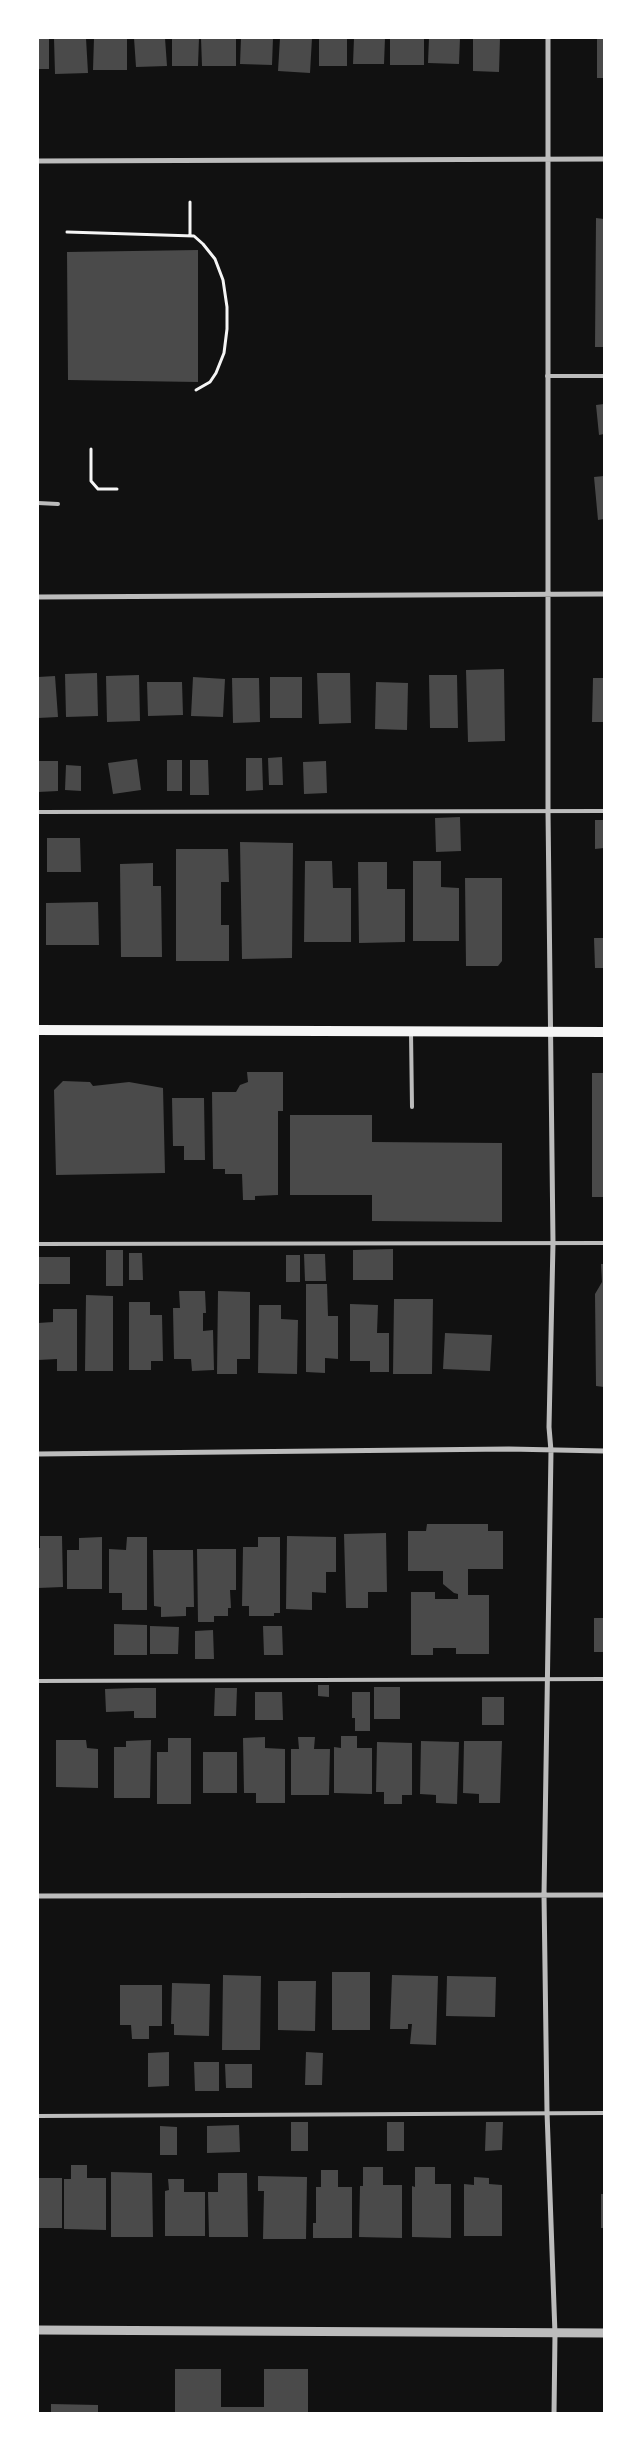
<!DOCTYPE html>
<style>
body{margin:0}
#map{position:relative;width:642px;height:2451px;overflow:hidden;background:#111;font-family:Helvetica,sans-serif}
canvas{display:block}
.frame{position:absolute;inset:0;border:39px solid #fff;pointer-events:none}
</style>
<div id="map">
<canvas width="642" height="2451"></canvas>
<div class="frame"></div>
</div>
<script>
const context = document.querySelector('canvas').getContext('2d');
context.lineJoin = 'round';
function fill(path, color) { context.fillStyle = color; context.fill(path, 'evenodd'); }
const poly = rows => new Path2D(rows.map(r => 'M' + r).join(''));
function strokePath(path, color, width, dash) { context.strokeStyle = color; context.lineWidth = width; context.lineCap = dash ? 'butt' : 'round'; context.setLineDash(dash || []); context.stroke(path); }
fill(poly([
 [38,38,49,38,49,69,38,69],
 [54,38,86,38,88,73,55,74],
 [94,38,127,38,127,70,93,70],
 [134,38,165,38,167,66,136,67],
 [172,38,199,38,198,66,172,66],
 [201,38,236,38,236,66,202,66],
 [241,38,273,38,272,65,240,64],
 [280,38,312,38,310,73,278,71],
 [319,38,347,38,347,66,319,66],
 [354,38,385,38,384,64,353,64],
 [390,38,424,38,424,65,390,65],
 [429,38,460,38,459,64,428,63],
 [473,38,500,38,499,72,473,71],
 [597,38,604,38,604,78,597,78],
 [596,218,604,219,604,347,595,347],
 [198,250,198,382,68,380,67,252],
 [604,404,604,434,599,435,596,405],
 [604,476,604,519,598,520,594,477],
 [504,669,505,741,468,742,466,670],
 [97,673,98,716,66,717,65,674],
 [317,673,350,673,351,723,319,724],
 [139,675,140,721,107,722,106,676],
 [429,675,457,675,458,728,430,728],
 [55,676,58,717,38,718,38,677],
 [193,677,225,679,223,717,191,716],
 [270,677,302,677,302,718,270,718],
 [232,678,259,678,260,722,233,723],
 [593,678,604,678,604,722,592,722],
 [147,682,182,682,183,715,148,716],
 [376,682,408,683,407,730,375,729],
 [282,757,283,785,269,785,268,758],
 [246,758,262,758,263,790,246,791],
 [137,759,141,790,113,794,108,763],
 [167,760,182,760,182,791,167,791],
 [190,760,208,760,209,795,190,795],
 [38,761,58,761,58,791,38,792],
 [326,761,327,793,304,794,303,762],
 [66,765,81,766,81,791,65,790],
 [460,817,461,851,436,852,435,818],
 [595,820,604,820,604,848,595,849],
 [47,838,80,838,81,872,47,872],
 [240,842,293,843,292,958,242,959],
 [176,849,228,849,229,882,221,882,221,925,229,925,229,961,176,961],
 [305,861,332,861,333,888,351,888,351,942,304,942],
 [413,861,441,861,441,887,459,888,459,941,413,941],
 [358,862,387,862,387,889,405,889,405,942,359,943],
 [153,863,153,886,161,886,162,957,121,957,120,864],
 [465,878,502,878,502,961,498,966,466,966],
 [98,902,99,945,46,945,46,903],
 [594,938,604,938,604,968,595,968],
 [247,1072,283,1072,283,1111,278,1111,278,1195,255,1196,255,1200,243,1200,242,1174,225,1174,225,1169,213,1169,212,1092,236,1092,240,1085,248,1082],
 [592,1073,604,1073,604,1197,592,1197],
 [63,1081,90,1082,93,1086,129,1082,163,1088,165,1173,56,1175,54,1090],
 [172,1098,204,1098,205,1160,184,1160,184,1146,173,1146],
 [290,1115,372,1115,372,1142,502,1143,502,1222,372,1221,372,1195,290,1195],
 [393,1249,393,1280,353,1280,353,1250],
 [106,1250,123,1250,123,1286,106,1286],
 [129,1253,142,1253,143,1280,129,1280],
 [304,1254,325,1254,326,1281,305,1281],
 [286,1255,300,1255,300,1282,286,1282],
 [38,1257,70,1257,70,1284,38,1284],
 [601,1264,604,1264,604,1387,596,1386,595,1294,602,1282],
 [306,1284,327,1284,328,1316,338,1316,338,1359,325,1358,325,1373,306,1372],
 [179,1291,205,1291,206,1313,203,1313,203,1331,213,1330,214,1370,192,1371,191,1359,174,1359,173,1308,180,1308],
 [218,1291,250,1292,250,1359,237,1359,237,1374,217,1374],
 [86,1295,113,1296,113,1371,85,1371],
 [394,1299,433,1299,432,1374,393,1374],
 [129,1302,150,1302,150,1315,162,1315,163,1361,151,1361,151,1370,129,1370],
 [350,1304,378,1305,377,1333,389,1333,389,1372,370,1372,370,1361,350,1361],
 [259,1305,281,1305,281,1319,298,1320,297,1374,258,1373],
 [53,1309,77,1309,77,1371,57,1371,57,1359,38,1360,38,1323,53,1322],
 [445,1333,492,1335,490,1371,443,1369],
 [427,1524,488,1524,488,1531,503,1531,503,1569,468,1569,468,1595,489,1595,489,1654,456,1654,456,1648,433,1648,433,1655,411,1655,411,1592,435,1592,435,1599,458,1599,458,1594,454,1593,443,1584,443,1571,408,1571,408,1531,426,1531],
 [386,1533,387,1592,368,1592,368,1608,346,1608,344,1534],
 [40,1536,62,1536,63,1587,38,1588,38,1548,40,1548],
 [287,1536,336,1537,336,1572,326,1572,326,1593,312,1592,312,1610,286,1609],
 [102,1537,102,1589,67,1589,67,1550,79,1550,79,1538],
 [127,1537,147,1537,147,1610,122,1610,122,1593,109,1593,109,1549,126,1550],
 [258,1537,280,1537,280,1613,274,1613,274,1616,249,1616,249,1606,242,1606,243,1547,258,1547],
 [197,1549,236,1549,236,1590,230,1590,231,1608,228,1608,228,1616,214,1616,214,1622,198,1622],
 [153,1550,193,1550,194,1607,186,1607,186,1616,161,1617,161,1607,154,1606],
 [594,1618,604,1618,604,1652,594,1652],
 [114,1624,147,1625,147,1655,114,1655],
 [150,1626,179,1627,178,1654,150,1654],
 [263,1626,282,1626,283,1655,264,1655],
 [213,1630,214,1659,195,1659,195,1631],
 [318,1685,329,1685,329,1697,318,1696],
 [374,1687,400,1687,400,1719,374,1719],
 [135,1688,156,1688,156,1718,134,1718,134,1711,106,1712,105,1689],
 [215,1688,237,1688,236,1716,214,1716],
 [255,1692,282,1692,283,1720,255,1720],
 [352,1692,370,1692,370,1731,355,1731,355,1718,352,1718],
 [482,1697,504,1697,504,1725,482,1725],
 [341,1736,357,1736,357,1748,372,1748,372,1794,334,1793,334,1747,341,1748],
 [265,1737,265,1748,285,1749,285,1803,256,1803,256,1793,244,1793,243,1738],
 [298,1737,315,1737,314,1749,330,1749,329,1795,291,1795,291,1749,299,1749],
 [168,1738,191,1738,191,1804,157,1804,157,1752,168,1752],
 [56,1740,86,1740,87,1748,98,1749,98,1788,56,1787],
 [151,1740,150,1798,114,1798,114,1747,126,1747,126,1741],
 [421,1741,459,1742,457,1804,436,1803,436,1795,420,1794],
 [464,1741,502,1741,500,1803,479,1803,479,1794,463,1793],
 [377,1742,412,1743,412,1795,402,1795,402,1804,384,1804,384,1792,376,1792],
 [203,1752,237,1752,237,1793,203,1793],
 [332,1972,370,1972,370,2030,332,2030],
 [223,1975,261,1976,260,2050,222,2050],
 [392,1975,438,1976,436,2045,410,2044,412,2024,408,2024,408,2029,390,2029],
 [447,1976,496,1977,495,2017,446,2016],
 [278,1981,316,1981,315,2031,278,2030],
 [172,1983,210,1984,209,2036,174,2035,174,2024,171,2024],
 [120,1985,162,1985,162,2026,149,2026,149,2039,132,2039,131,2025,120,2025],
 [169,2052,169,2086,148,2087,148,2053],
 [306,2052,323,2053,322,2085,305,2085],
 [194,2062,219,2062,219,2091,195,2091],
 [225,2064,252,2064,252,2088,226,2088],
 [291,2122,308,2122,308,2151,291,2151],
 [387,2122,404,2122,404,2151,387,2151],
 [486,2122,503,2122,502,2150,485,2151],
 [239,2125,240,2152,207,2153,207,2126],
 [160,2126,177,2127,177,2155,160,2155],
 [71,2165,87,2165,87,2178,106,2178,106,2230,64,2229,64,2179,71,2179],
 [363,2167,383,2167,383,2185,402,2185,402,2238,359,2237,360,2186,363,2186],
 [415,2167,435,2167,435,2184,451,2184,451,2238,412,2237,412,2186,415,2187],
 [321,2170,338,2170,338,2187,352,2187,352,2238,313,2238,313,2223,316,2223,316,2187,321,2187],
 [111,2172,152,2173,153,2237,111,2237],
 [218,2173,247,2173,248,2237,209,2237,208,2192,218,2192],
 [258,2176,307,2177,306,2239,263,2239,264,2191,258,2191],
 [474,2177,489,2178,489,2184,502,2185,502,2236,464,2236,464,2184,474,2185],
 [38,2178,62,2178,62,2228,38,2228],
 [168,2179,184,2179,184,2192,205,2192,205,2236,165,2236,165,2191,169,2190],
 [601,2194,604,2194,604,2228,601,2228],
 [175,2369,221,2369,221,2407,264,2407,264,2369,308,2369,308,2414,175,2414],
 [51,2404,98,2405,98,2414,51,2414]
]), '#4a4a4a');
strokePath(poly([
 [67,232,194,236,203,244,215,259,223,280,227,307,227,329,224,353,216,373,210,382,196,390],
 [190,236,190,202],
 [91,449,91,481,98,489,117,489]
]), '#f5f5f5', 3);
strokePath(poly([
 [547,376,604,376],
 [38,503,58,504],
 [38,812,604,811],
 [411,1032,412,1107],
 [38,1244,604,1243],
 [38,1681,604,1679],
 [38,2116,604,2113]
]), '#bcbcbc', 4);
strokePath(poly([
 [548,38,548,811,553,1243,549,1427,551,1451,544,1895,547,2112,555,2334,554,2414],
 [38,161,604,159],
 [38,597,604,594],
 [38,1454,509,1449,604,1451],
 [38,1896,604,1895]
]), '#bcbcbc', 5);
strokePath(poly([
 [38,2330,604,2333]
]), '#bcbcbc', 9);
strokePath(poly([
 [38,1030,604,1032]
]), '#f5f5f5', 10);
</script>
